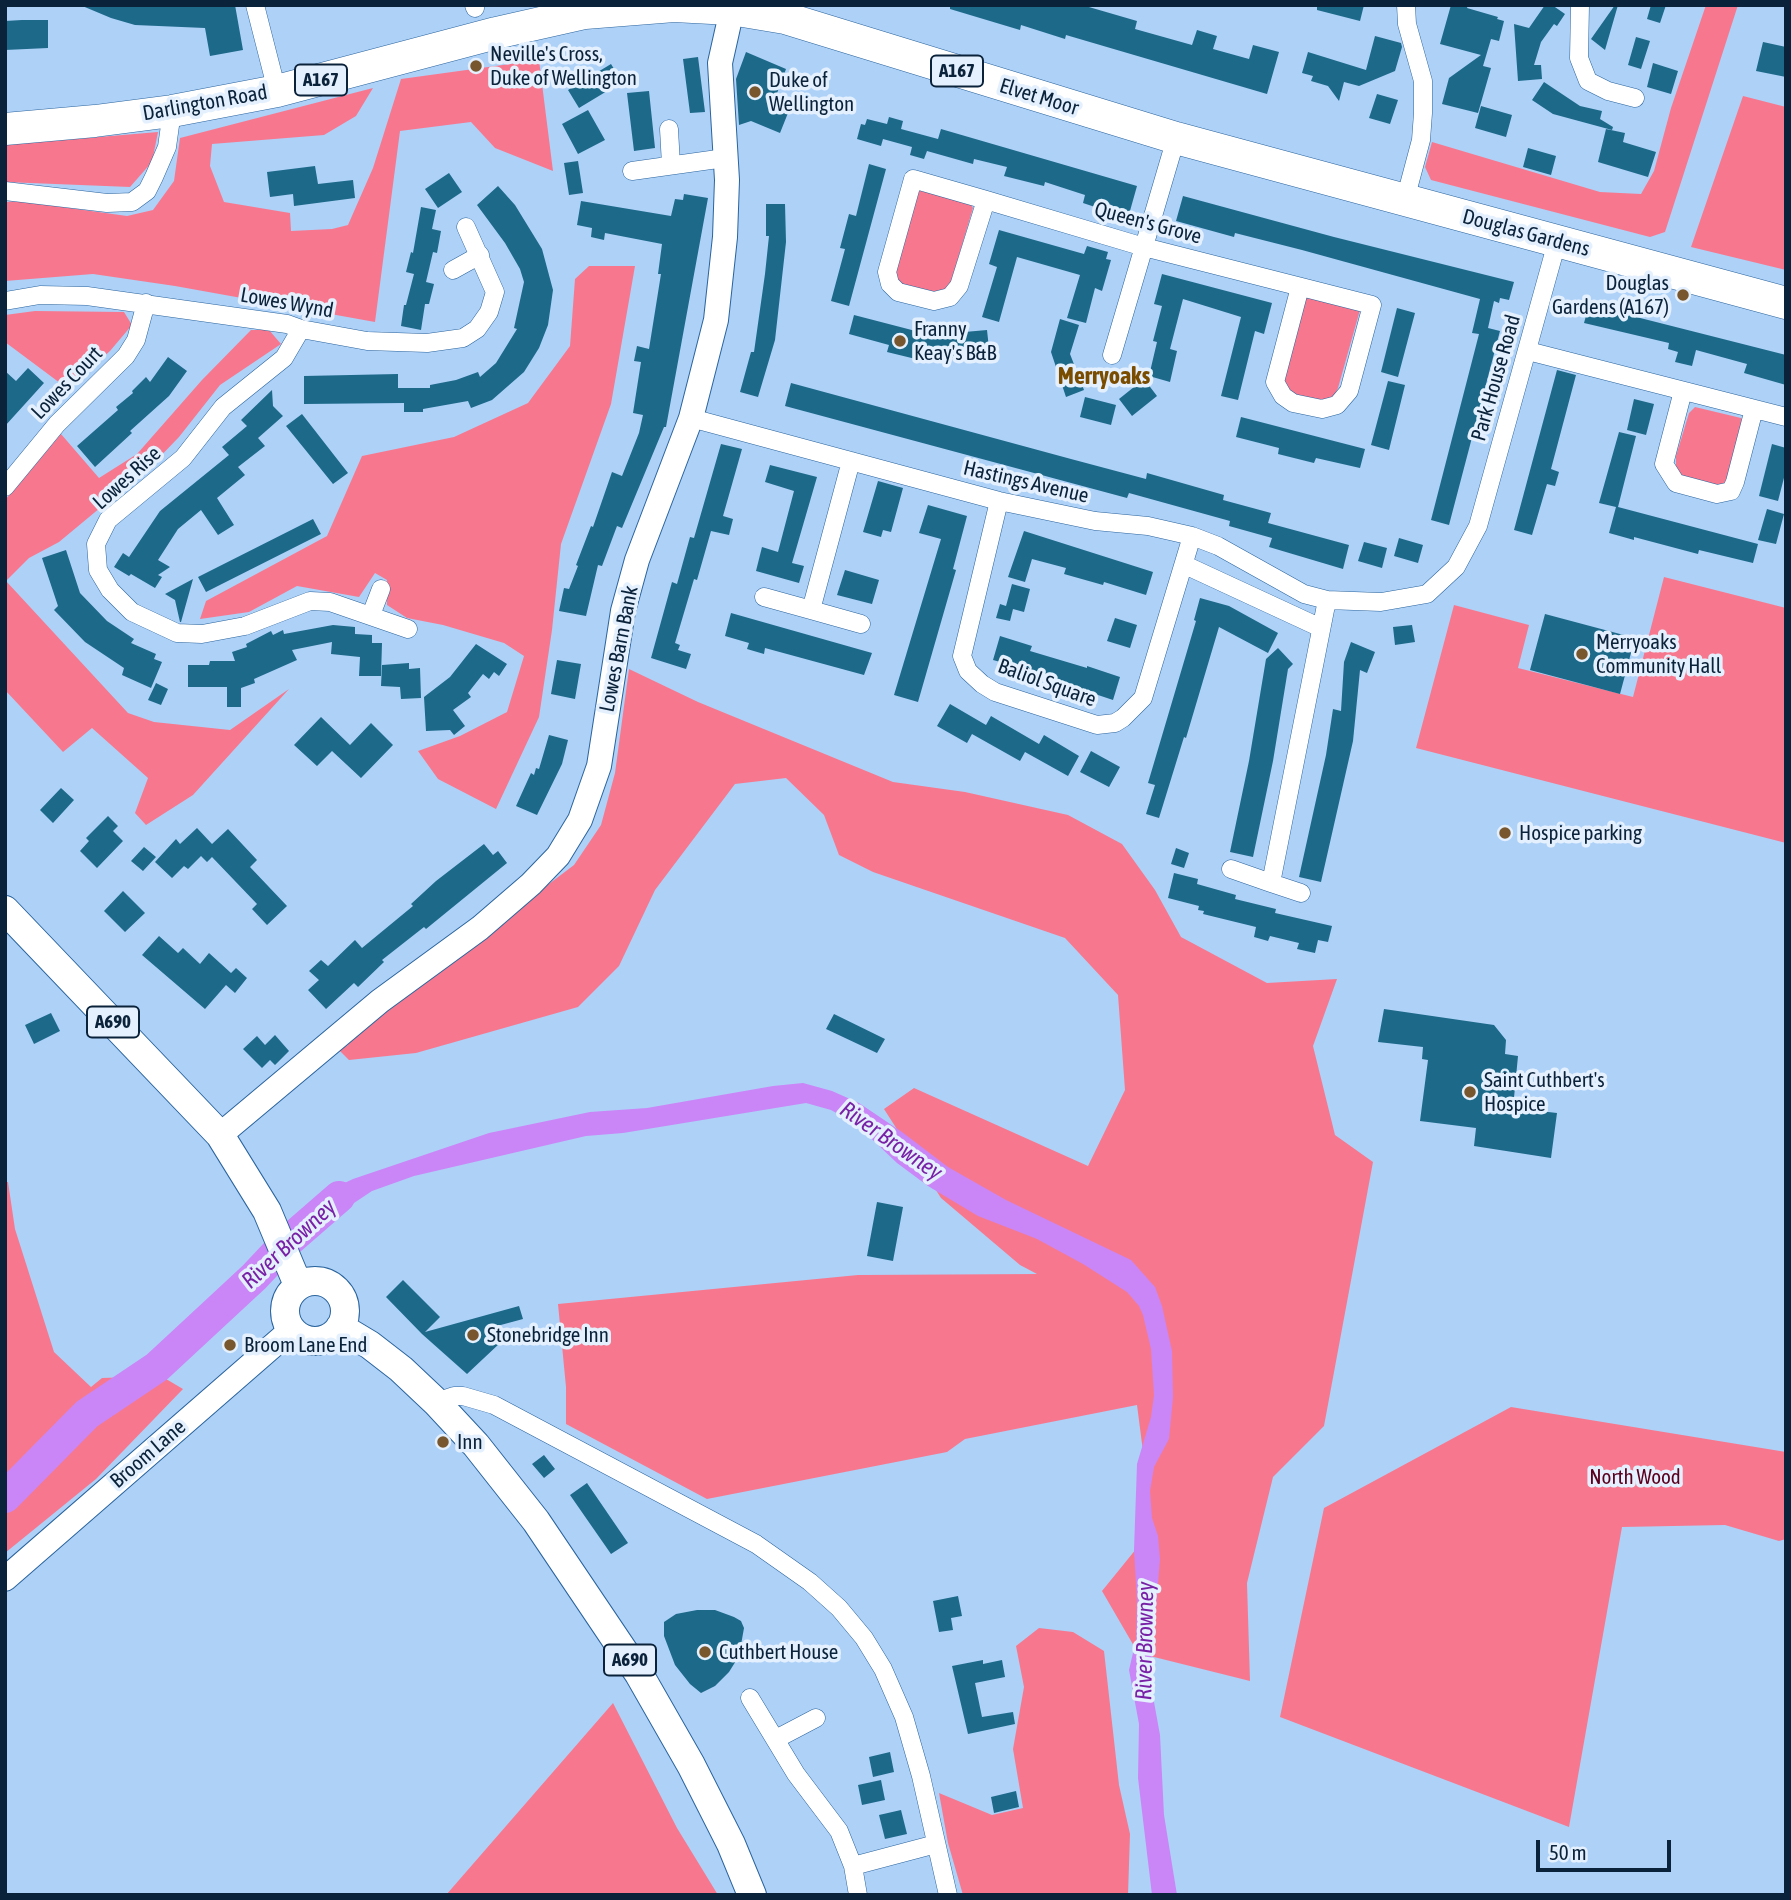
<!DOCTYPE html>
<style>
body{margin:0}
#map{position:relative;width:1791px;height:1900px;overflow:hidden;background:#aed1f8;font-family:"Asap Condensed",sans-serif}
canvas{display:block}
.frame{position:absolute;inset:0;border:7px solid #0a223a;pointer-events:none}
.scale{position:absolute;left:1536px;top:1840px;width:135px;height:32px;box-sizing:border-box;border:4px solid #0a223a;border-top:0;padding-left:9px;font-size:21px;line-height:24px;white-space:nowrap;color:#0a223a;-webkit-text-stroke:5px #e4f0fd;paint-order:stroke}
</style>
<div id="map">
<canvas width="1791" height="1900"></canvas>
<div class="frame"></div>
<div class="scale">50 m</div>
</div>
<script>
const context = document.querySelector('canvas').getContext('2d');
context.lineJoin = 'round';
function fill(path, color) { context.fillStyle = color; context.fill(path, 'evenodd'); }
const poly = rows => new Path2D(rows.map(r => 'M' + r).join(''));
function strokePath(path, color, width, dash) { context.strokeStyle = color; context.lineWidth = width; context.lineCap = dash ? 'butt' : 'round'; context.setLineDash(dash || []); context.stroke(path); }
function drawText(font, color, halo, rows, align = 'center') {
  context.font = font + ' "Asap Condensed",sans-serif'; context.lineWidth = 7; context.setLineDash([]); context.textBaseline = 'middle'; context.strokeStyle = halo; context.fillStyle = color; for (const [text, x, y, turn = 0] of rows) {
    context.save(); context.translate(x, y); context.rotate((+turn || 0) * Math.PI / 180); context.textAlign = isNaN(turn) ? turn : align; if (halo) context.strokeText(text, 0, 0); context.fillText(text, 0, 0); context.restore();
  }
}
fill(poly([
 [1706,5,1738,5,1665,232,1650,237,1431,180,1425,167,1432,142,1600,192,1641,194,1654,171,1671,108],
 [539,60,553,171,495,148,471,122,400,131,375,322,175,286,93,274,5,281,5,202,19,201,127,216,153,210,174,181,180,138,373,88,356,116,324,135,212,144,210,166,224,202,290,213,291,231,332,229,348,225,373,168,401,79],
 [1743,96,1786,107,1786,270,1691,247],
 [158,132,152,162,130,187,5,182,5,145],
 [917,190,970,203,973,208,951,282,947,290,934,296,903,287,894,275],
 [589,266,635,266,611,404,561,544,552,630,539,717,496,809,438,779,418,751,460,736,507,712,524,656,504,643,443,625,407,618,387,605,387,580,375,573,359,597,297,586,249,612,200,619,206,601,327,536,362,456,454,437,528,403,570,346,575,279],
 [1306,296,1360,310,1338,388,1334,396,1324,402,1295,397,1285,390,1285,378],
 [35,311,124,312,132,325,110,351,68,389,5,342,5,315],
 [251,330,269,330,281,344,220,385,179,437,153,464,59,542,29,558,6,581,128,713,154,722,230,730,289,689,193,795,146,825,135,813,148,778,92,728,63,752,5,690,5,500,61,434,99,478,137,454,202,380],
 [1695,407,1741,418,1744,424,1725,486,1717,487,1683,477,1676,469,1676,456,1689,413],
 [1664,577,1786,608,1786,843,1416,748,1454,605,1529,625,1518,668,1633,697],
 [629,669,698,702,893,782,965,792,1068,815,1122,844,1155,890,1181,937,1267,983,1337,979,1313,1046,1335,1135,1373,1162,1324,1426,1273,1477,1247,1583,1250,1681,1138,1653,1102,1591,1145,1538,1145,1467,1137,1405,965,1439,947,1452,707,1499,566,1424,566,1387,558,1304,858,1275,1037,1274,1020,1265,941,1198,884,1109,914,1088,1088,1166,1125,1090,1118,995,1065,938,873,872,839,855,824,815,786,778,735,784,655,890,619,966,578,1007,416,1053,349,1060,338,1049,348,1045,349,1039,389,1005,574,865,601,825,615,773],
 [5,1182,8,1182,15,1229,54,1352,91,1387,102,1378,161,1376,183,1389,96,1479,5,1553],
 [1511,1407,1786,1452,1786,1539,1779,1541,1725,1525,1622,1527,1569,1827,1280,1717,1324,1508],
 [1039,1628,1073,1632,1104,1651,1119,1785,1130,1834,1128,1895,963,1895,948,1843,939,1793,992,1815,1023,1808,1013,1749,1024,1687,1016,1646],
 [613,1703,677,1828,718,1895,446,1895]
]), '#f7788e');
fill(poly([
 [803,1083,832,1091,859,1103,902,1132,948,1167,1006,1200,1131,1260,1155,1287,1162,1306,1172,1351,1173,1397,1169,1439,1154,1467,1150,1491,1152,1518,1158,1536,1160,1559,1150,1680,1160,1735,1164,1815,1177,1895,1152,1895,1138,1778,1139,1724,1129,1670,1136,1640,1137,1600,1134,1550,1137,1464,1151,1417,1154,1395,1151,1349,1143,1315,1139,1306,1127,1292,1083,1264,1037,1239,978,1216,928,1186,897,1163,856,1124,831,1110,806,1103,623,1133,586,1136,414,1176,372,1191,342,1211,315,1234,300,1213,319,1195,353,1179,489,1133,590,1112,647,1108,773,1086]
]), '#ca86f6');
strokePath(poly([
 [5,1497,87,1414,157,1367,254,1277,286,1243,339,1197]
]), '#ca86f6', 32);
fill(poly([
 [80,5,235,5,243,50,210,56,205,28,135,25,111,18],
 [950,5,1082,5,1137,21,1135,29,1192,45,1197,30,1217,36,1213,49,1249,59,1253,45,1279,52,1267,94,1066,35,1065,39,1021,25,1020,30,950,9],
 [1317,5,1364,5,1360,21,1317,10],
 [1451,5,1468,5,1467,8,1498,17,1497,19,1504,21,1499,41,1491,39,1483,66,1491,68,1478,113,1442,104,1449,78,1481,55,1440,44],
 [1545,5,1552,5,1565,14,1557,26,1554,24,1541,42,1534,65,1541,65,1542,79,1518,81,1514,24,1529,28],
 [1615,5,1618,5,1605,50,1591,39],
 [1651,5,1666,5,1660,23,1647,19],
 [22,20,48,20,48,48,5,50,5,21],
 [1375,36,1401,43,1402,47,1395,71,1359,86,1344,82,1339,101,1328,86,1311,81,1313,76,1302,73,1308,52,1366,70],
 [1636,37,1650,41,1641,69,1628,65],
 [1763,42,1786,47,1786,77,1756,71],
 [746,52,786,69,776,96,792,103,780,133,751,121,739,125,736,79],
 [698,57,705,112,690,113,683,59],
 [1653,63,1678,71,1671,94,1647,87],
 [611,64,622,82,579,108,568,90],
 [1544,82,1580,106,1602,111,1600,119,1613,127,1612,130,1553,114,1532,100],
 [649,91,655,148,634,151,627,93],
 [1377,94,1398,100,1390,124,1369,118],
 [1481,106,1512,115,1506,137,1475,128],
 [588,110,605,140,578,154,562,124],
 [889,117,903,121,901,129,938,139,941,129,1137,186,1128,218,1083,203,1085,195,1045,182,1044,186,1004,176,1007,167,974,159,973,164,927,151,924,159,910,155,912,147,883,139,881,146,857,139,861,124,865,125,867,119,887,124],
 [1606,129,1625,133,1623,142,1656,152,1648,177,1598,162],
 [1528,148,1556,156,1551,175,1523,167],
 [578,161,583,193,569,195,564,163],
 [869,164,886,169,849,306,831,301,845,249,840,248,849,214,856,216],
 [315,166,318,184,353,180,355,198,294,206,293,194,270,197,267,172],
 [449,173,462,192,438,208,425,189],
 [498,186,515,205,542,249,553,290,548,325,539,348,524,372,492,400,471,408,468,401,423,409,423,412,404,412,404,403,304,404,304,376,398,374,398,388,430,388,430,385,456,380,478,372,480,377,496,363,517,329,514,328,524,282,520,269,505,243,477,205],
 [684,194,708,198,666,427,664,427,622,528,617,526,602,566,598,565,586,616,559,611,564,588,569,589,578,566,576,565,591,526,593,527,612,472,622,476,639,433,643,415,633,413,641,362,634,361,637,346,649,349,661,274,658,274,662,244,605,233,604,240,591,237,592,228,577,225,581,201,671,216,675,199,683,200],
 [1183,196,1334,237,1514,282,1509,300,1500,298,1499,303,1494,301,1488,328,1500,331,1449,525,1431,520,1479,334,1472,333,1480,299,1302,250,1235,233,1234,237,1176,221],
 [766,204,785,204,786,242,775,340,758,397,740,392,751,352,754,352,765,274,769,236,766,236],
 [421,207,436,210,432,229,441,231,437,253,433,252,426,282,434,284,429,304,425,304,421,330,401,326,404,305,406,305,414,274,406,272,411,252,413,253],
 [999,230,1084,254,1087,246,1108,252,1106,259,1111,260,1102,291,1095,288,1086,323,1067,318,1080,275,1017,257,999,322,982,317,997,267,989,264],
 [1162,274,1272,303,1264,334,1255,331,1238,400,1221,396,1241,317,1183,299,1170,349,1177,351,1170,382,1149,376,1157,342,1153,341,1162,306,1154,304],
 [1589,305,1786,355,1786,385,1744,373,1747,364,1696,350,1692,366,1675,362,1678,352,1668,349,1669,343,1584,323],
 [1397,308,1415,313,1398,377,1381,372],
 [854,315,931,335,987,330,990,358,973,359,973,356,929,360,928,362,887,352,889,345,849,334],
 [1060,319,1079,325,1070,354,1084,390,1066,397,1051,352],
 [168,357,187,371,169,396,130,431,132,433,95,467,77,446,118,410,116,407,133,393,132,391,146,377,150,382],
 [28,368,44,383,5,426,5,371,16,381],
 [1557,370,1576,375,1551,469,1559,472,1555,486,1547,484,1532,535,1514,530],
 [1144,379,1157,396,1132,416,1119,399],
 [1388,381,1405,385,1389,450,1371,445],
 [791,383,1071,459,1146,479,1147,473,1224,495,1223,500,1271,513,1268,523,1349,545,1343,569,1269,547,1272,538,1229,526,1230,521,1129,493,1127,498,785,406],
 [272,390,273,406,283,416,258,438,265,446,238,467,245,475,217,498,234,525,218,535,201,510,178,529,158,560,170,567,158,575,162,577,155,588,131,574,129,576,114,567,123,553,129,557,160,511,229,455,222,447,247,426,241,420],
 [1085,397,1116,405,1111,425,1080,417],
 [1634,399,1654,404,1646,435,1627,430],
 [302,414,348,473,333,484,286,426],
 [1241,417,1365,449,1360,468,1316,458,1314,463,1278,454,1279,448,1236,437],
 [1619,432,1636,436,1618,507,1758,544,1753,563,1699,550,1698,554,1634,537,1634,540,1609,533,1616,507,1599,503],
 [721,444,742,449,723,516,733,519,729,535,711,531,697,580,694,579,675,643,680,645,678,650,691,654,686,669,651,658,672,582,677,584,690,537,694,538],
 [1772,444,1786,448,1786,470,1778,501,1759,496],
 [770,465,817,477,792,563,804,566,799,583,756,571,762,547,778,552,794,491,765,482],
 [878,481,903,488,891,532,883,530,881,537,863,532],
 [928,505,967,516,953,569,956,570,918,702,894,695,941,539,919,533],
 [1767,509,1784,514,1776,544,1758,540],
 [313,519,321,534,206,592,198,577],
 [1024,531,1153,572,1146,595,1104,582,1103,585,1064,574,1066,568,1032,559,1025,582,1008,577],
 [1399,538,1423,545,1418,563,1394,556],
 [1364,542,1387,548,1382,568,1358,561],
 [66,550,80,593,107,621,134,639,131,643,156,654,154,659,162,662,151,688,122,675,124,668,85,642,54,610,58,606,42,558],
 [845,570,879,580,872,604,837,595],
 [193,579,181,622,180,622,175,600,165,594],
 [1012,584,1030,589,1024,612,1013,609,1010,621,996,618,1000,604,1006,606],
 [1200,598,1229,606,1278,633,1268,653,1219,627,1186,738,1184,737,1159,818,1146,814,1155,785,1148,783,1196,621,1194,620],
 [731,613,872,653,864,675,765,648,764,654,747,649,749,643,725,636],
 [1545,614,1635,638,1620,694,1530,670],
 [1115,618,1137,625,1130,648,1107,641],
 [333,625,355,627,355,634,372,635,372,643,382,643,381,676,359,676,360,657,331,654,332,642,292,650,297,660,254,679,255,683,241,688,241,707,227,707,227,687,188,687,188,665,209,665,210,661,235,661,232,652,247,647,246,644,271,631,273,635,283,630,284,634],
 [1412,625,1415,642,1395,645,1393,627],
 [1000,636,1032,646,1030,651,1087,668,1087,666,1120,677,1113,700,1068,685,1067,687,1035,678,1037,672,993,660],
 [1351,642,1375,652,1367,673,1360,670,1353,741,1321,882,1299,877,1326,755,1333,709,1341,711,1344,662],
 [476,644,507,664,499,676,494,672,489,679,483,674,468,693,471,697,453,710,465,726,454,735,450,730,426,731,424,697,450,677],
 [1278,648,1293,664,1288,669,1273,761,1253,857,1230,852,1249,761,1266,659],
 [557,660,581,664,575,699,551,694],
 [409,663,409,669,420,668,421,698,401,699,400,687,381,686,382,665],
 [156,683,168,689,161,705,148,700],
 [950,704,986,725,991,716,1039,744,1044,735,1079,756,1068,776,1025,752,1020,761,972,734,967,743,937,726],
 [321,717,350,745,371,723,393,745,361,778,332,751,317,766,294,745],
 [549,735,568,740,562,764,537,815,516,806,531,773,534,775,536,768,539,769],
 [1091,751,1120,767,1109,787,1080,772],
 [61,788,74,800,53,823,40,810],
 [108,816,118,826,113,831,123,841,97,868,80,851,89,841,86,838],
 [197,828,212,844,228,829,257,860,250,867,287,906,267,925,252,909,257,904,212,857,207,862,201,856,188,869,184,866,172,878,155,862,176,839,180,844],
 [484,844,493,855,498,851,507,863,426,929,424,927,382,960,384,962,358,987,354,983,326,1009,308,990,319,980,309,971,321,960,328,966,355,940,362,948,413,906,411,904,436,881],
 [144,847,156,857,143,871,131,861],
 [1176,848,1189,853,1184,868,1171,864],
 [1174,873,1198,879,1197,884,1236,895,1235,899,1276,909,1275,913,1332,926,1328,942,1318,940,1315,953,1297,949,1299,943,1270,936,1268,941,1254,937,1256,927,1203,914,1204,911,1198,910,1199,906,1168,898],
 [123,891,145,913,125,932,104,911],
 [159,936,178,953,183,948,200,964,209,953,231,973,236,968,247,978,235,993,226,985,205,1009,142,955],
 [1384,1009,1494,1025,1506,1040,1505,1054,1518,1056,1513,1108,1557,1113,1551,1158,1474,1146,1476,1128,1420,1121,1428,1060,1422,1059,1423,1047,1378,1042],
 [51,1013,60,1031,34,1044,25,1025],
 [834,1014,885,1039,877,1053,826,1029],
 [275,1035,289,1051,275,1065,270,1060,262,1068,243,1049,257,1036,265,1045],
 [877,1202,903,1207,893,1261,867,1256],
 [403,1280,440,1317,425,1332,519,1306,523,1319,497,1326,500,1343,467,1374,422,1334,386,1297],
 [544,1455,555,1469,544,1478,532,1464],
 [587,1483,628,1543,611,1554,570,1495],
 [958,1596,962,1616,951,1618,953,1630,939,1632,933,1601],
 [697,1610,715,1610,734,1617,741,1621,744,1628,739,1656,729,1672,715,1686,701,1693,690,1684,675,1665,664,1636,664,1622,676,1614],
 [983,1660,983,1664,1002,1660,1005,1677,975,1683,982,1717,1013,1712,1015,1724,968,1734,952,1666],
 [890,1752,894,1772,873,1777,869,1757],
 [881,1780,885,1800,862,1805,858,1785],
 [1016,1791,1019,1807,994,1813,991,1797],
 [901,1810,907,1834,885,1839,879,1815]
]), '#1c6989');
const street = poly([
 [255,5,277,91],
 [474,5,475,8],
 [1580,5,1579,58,1588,81,1608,91,1635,98],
 [669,129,671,165],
 [632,171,725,158],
 [5,191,107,203,132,202,147,191,154,177,167,147,172,111],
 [986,200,959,286,950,297,934,301,898,292,890,284,887,272,913,179,986,200,1144,247,1372,305,1349,391,1337,405,1322,409,1293,403,1283,396,1275,382,1300,287],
 [1405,200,1421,140,1423,113,1423,81,1407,24,1406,5],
 [453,270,480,255],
 [5,301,40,295,87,296,287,324,301,329,367,341,427,343,463,338,477,329,489,312,495,292,466,227],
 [301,329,284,358,223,407,183,458,108,520,96,544,98,570,110,590,132,612,177,633,202,634,245,626,310,601,330,602,408,629],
 [1528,351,1786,417],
 [1112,355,1176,138],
 [1683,391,1664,464,1676,483,1717,494,1731,491,1735,482,1754,409],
 [691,418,999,501,1095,521,1148,526,1192,536,1218,546,1304,594,1327,600,1381,602,1427,594,1456,567,1478,526,1557,242],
 [851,461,811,610,861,624],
 [5,487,57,424,126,356,136,340,146,303],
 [999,501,962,656,968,671,982,684,995,692,1097,725,1115,723,1123,718,1143,698,1192,536],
 [1185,565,1321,628],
 [764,597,811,610],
 [371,615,381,589],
 [1231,869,1271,883],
 [1301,893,1271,883,1327,600],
 [436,1402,454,1396,463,1396,494,1405,756,1544,810,1582,839,1608,864,1638,883,1669,904,1717,921,1776,948,1895],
 [750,1698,796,1774,839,1831,853,1866,858,1895],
 [776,1739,816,1718],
 [853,1866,936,1844]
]);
const secondary = poly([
 [220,1135,380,1001,480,928,531,884,558,856,580,820,599,766,623,611,637,560,691,418,716,320,725,237,727,180,720,63,733,5],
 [5,1579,291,1330]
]);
const primary = poly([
 [5,910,220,1135,267,1211,298,1285],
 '285 1311a30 30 0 1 1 60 0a30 30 0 1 1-60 0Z',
 [340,1327,370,1345,401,1369,436,1402,476,1445,536,1521,639,1674,691,1765,731,1844,752,1895]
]);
const highway = poly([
 [5,129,95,121,172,111,277,91,496,33,585,13,674,6,731,9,785,18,1176,138,1786,303]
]);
strokePath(street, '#2a649d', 19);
strokePath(secondary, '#2a649d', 26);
strokePath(primary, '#2a649d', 30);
strokePath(highway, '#2a649d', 33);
strokePath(street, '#fff', 18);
strokePath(secondary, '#fff', 24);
strokePath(primary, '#fff', 28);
strokePath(highway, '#fff', 32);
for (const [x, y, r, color] of [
 [476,66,7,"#78572e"],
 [755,92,7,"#78572e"],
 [1683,295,7,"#78572e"],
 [900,341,7,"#78572e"],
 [1582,654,7,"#78572e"],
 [1505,833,7,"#78572e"],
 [1470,1092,7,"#78572e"],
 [473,1335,7,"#78572e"],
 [230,1345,7,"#78572e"],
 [443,1442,7,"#78572e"],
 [705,1652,7,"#78572e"]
]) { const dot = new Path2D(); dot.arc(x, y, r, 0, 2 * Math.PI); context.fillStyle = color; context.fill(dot); strokePath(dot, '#e4f0fd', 2.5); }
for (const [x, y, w] of [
 [957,71,52],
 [321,80,52],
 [113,1022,52],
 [630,1660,52]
]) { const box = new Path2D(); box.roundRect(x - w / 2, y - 15.5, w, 31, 5); context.fillStyle = '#e4f0fd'; context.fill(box); strokePath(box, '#0a223a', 2); }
drawText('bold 19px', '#0a223a', null, [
 ["A167",957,71],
 ["A167",321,80],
 ["A690",113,1022],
 ["A690",630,1660]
]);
drawText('21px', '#0a223a', '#e4f0fd', [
 ["Neville's Cross,",490,54],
 ["Duke of Wellington",490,78],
 ["Duke of",769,80],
 ["Wellington",769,104],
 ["Douglas",1669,283,"right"],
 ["Gardens (A167)",1669,307,"right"],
 ["Franny",914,329],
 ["Keay's B&B",914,353],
 ["Merryoaks",1596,642],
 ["Community Hall",1596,666],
 ["Hospice parking",1519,833],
 ["Saint Cuthbert's",1484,1080],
 ["Hospice",1484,1104],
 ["Stonebridge Inn",487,1335],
 ["Broom Lane End",244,1345],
 ["Inn",457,1442],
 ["Cuthbert House",719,1652]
], 'left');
drawText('21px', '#0a223a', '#e4f0fd', [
 ["Elvet Moor",1039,97,17],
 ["Darlington Road",205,103,-10],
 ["Queen's Grove",1148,223,15],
 ["Douglas Gardens",1526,233,15],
 ["Lowes Wynd",287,303,10],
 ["Park House Road",1496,378,-74],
 ["Lowes Court",67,383,-46],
 ["Lowes Rise",127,478,-42],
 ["Hastings Avenue",1026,482,13],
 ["Lowes Barn Bank",619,649,-79],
 ["Baliol Square",1047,683,20],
 ["Broom Lane",148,1454,-41]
]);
drawText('21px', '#5a001e', '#e4f0fd', [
 ["North Wood",1635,1477]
]);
drawText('italic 23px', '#7921a6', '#e4f0fd', [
 ["River Browney",891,1141,35],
 ["River Browney",289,1244,-43],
 ["River Browney",1145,1641,-89]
]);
drawText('bold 24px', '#7a4c00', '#e4f0fd', [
 ["Merryoaks",1104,376]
]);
</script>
